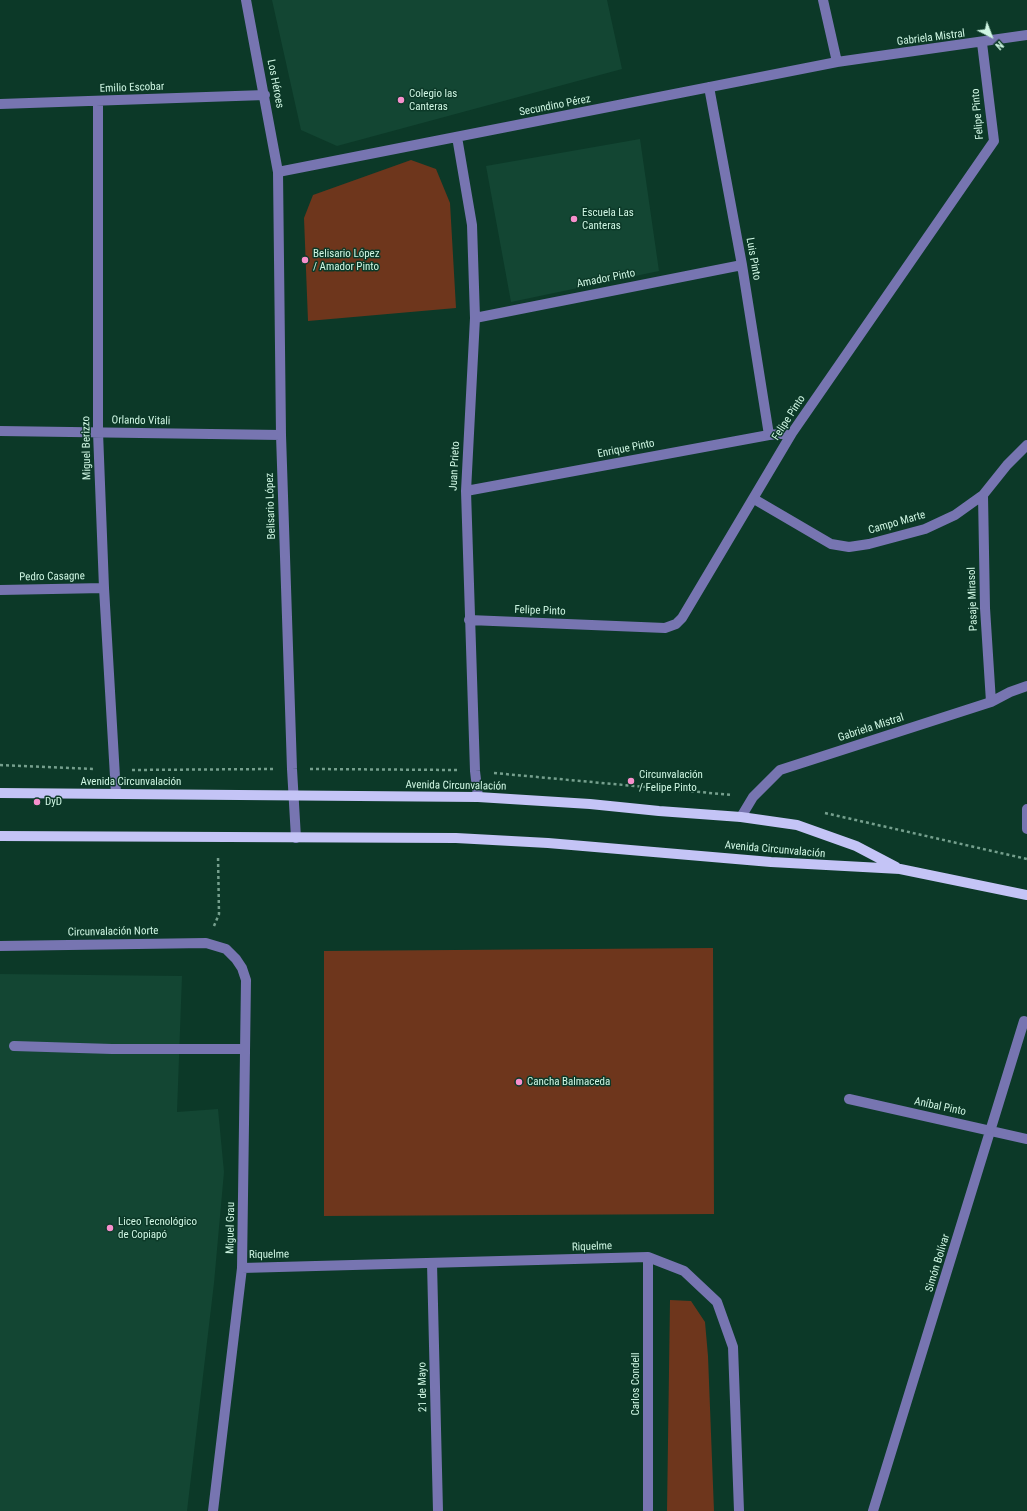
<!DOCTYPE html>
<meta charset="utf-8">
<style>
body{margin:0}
#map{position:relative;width:1027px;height:1511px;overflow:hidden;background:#0c3928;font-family:"Roboto Condensed",sans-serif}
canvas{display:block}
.north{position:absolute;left:971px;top:16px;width:40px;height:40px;-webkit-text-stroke:3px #0c3928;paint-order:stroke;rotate:138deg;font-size:11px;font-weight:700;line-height:16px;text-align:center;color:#cff6e3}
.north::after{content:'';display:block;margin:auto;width:14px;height:18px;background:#cff6e3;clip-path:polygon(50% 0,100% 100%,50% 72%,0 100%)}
</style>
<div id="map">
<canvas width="1027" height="1511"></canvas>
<div class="north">N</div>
</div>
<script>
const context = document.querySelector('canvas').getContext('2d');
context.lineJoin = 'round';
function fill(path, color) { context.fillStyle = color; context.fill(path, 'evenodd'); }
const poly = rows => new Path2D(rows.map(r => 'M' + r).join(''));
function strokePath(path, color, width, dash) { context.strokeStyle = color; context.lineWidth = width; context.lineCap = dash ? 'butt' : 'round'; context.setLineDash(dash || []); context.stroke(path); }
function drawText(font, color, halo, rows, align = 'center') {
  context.font = font + ' "Roboto Condensed",sans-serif'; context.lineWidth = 3; context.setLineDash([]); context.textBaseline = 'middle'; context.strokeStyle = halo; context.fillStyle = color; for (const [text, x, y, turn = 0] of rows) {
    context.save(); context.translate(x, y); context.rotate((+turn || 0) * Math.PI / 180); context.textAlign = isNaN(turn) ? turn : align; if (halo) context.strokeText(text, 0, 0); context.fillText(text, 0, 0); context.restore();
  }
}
fill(poly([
 [272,0,607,0,622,69,337,146,301,130],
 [640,139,659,271,511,302,486,166],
 [0,974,182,976,177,1112,218,1109,224,1172,214,1283,187,1511,0,1511]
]), '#134633');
fill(poly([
 [411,160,436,169,450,203,456,308,308,321,304,218,313,195],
 [713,948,714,1214,324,1216,324,951],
 [670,1300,691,1301,705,1322,708,1356,714,1511,667,1511]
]), '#6e361c');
strokePath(poly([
 [0,765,95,769],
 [310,769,457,770],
 [132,770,273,769],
 [494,773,732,795],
 [825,813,1027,859],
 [214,926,219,914,218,856]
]), '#759f8d', 2.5, [3, 3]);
strokePath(poly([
 [246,0,278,172,281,435,292,769,296,838],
 [823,0,837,62],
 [709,87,742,265,769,435],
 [98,102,98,432,104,588,116,794],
 [0,104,265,95],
 [457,137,472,225,475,318,466,491,475,771,478,797],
 [278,172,837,62,1027,35],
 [475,318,742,265],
 [0,431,281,435],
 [466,491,769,435,792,433],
 [983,495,985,608,991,702],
 [754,499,831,544,849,547,869,544,925,529,955,515,983,495,1007,465,1027,445],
 [0,590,104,588],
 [469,620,665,628,676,624,682,618,792,433,994,141,982,43],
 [1027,809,1027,829],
 [741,817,753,797,780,770,991,702,1010,692,1027,686],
 [0,946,206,943,226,949,236,959,242,968,246,980,242,1268,213,1511],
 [14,1046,112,1049,245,1049],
 [849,1099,1027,1139],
 [648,1257,648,1511],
 [432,1263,438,1511],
 [242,1268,648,1257,684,1271,717,1302,733,1347,739,1511],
 [873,1511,1024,1021]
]), '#7775b1', 10);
strokePath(poly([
 [0,793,478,797,590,804,659,811,741,817,797,825,856,846,896,867],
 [0,836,456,838,548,843,771,862,900,869,1027,895]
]), '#c4c4f6', 10);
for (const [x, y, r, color] of [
 [401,100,4,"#f790cd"],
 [574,219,4,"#f790cd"],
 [305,260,4,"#f790cd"],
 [631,781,4,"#f790cd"],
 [37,802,4,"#f790cd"],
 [519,1082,4,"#f790cd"],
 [110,1228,4,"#f790cd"]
]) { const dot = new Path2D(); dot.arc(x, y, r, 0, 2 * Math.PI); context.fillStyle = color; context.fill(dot); strokePath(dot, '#0c3928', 1.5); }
drawText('11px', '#cff6e3', '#0c3928', [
 ["Gabriela Mistral",931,38,-7],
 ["Los Héroes",275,84,79],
 ["Emilio Escobar",132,88,-2],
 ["Secundino Pérez",555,106,-11],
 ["Felipe Pinto",978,114,-95],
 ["Luis Pinto",753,259,80],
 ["Amador Pinto",606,279,-11],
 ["Felipe Pinto",789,418,-57],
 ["Orlando Vitali",141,421,1],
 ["Miguel Berizzo",87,448,-91],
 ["Enrique Pinto",626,449,-11],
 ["Juan Prieto",455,466,-87],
 ["Belisario López",271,506,-92],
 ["Campo Marte",897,523,-16],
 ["Pedro Casagne",52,577,-1],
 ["Pasaje Mirasol",973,599,-92],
 ["Felipe Pinto",540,611,2],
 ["Gabriela Mistral",871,728,-18],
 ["Avenida Circunvalación",131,782],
 ["Avenida Circunvalación",456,786,1],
 ["Avenida Circunvalación",775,850,5],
 ["Circunvalación Norte",113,932,-1],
 ["Aníbal Pinto",940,1107,12],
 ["Miguel Grau",231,1228,-89],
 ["Riquelme",592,1247,-2],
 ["Riquelme",269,1255,-1],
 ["Simón Bolívar",938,1263,-73],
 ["Carlos Condell",636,1384,-90],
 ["21 de Mayo",423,1387,-91]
]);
drawText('11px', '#cff6e3', '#0c3928', [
 ["Colegio las",409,94],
 ["Canteras",409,107],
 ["Escuela Las",582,213],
 ["Canteras",582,226],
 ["Belisario López",313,254],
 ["/ Amador Pinto",313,267],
 ["Circunvalación",639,775],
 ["/ Felipe Pinto",639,788],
 ["DyD",45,802],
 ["Cancha Balmaceda",527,1082],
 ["Liceo Tecnológico",118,1222],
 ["de Copiapó",118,1235]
], 'left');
</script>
